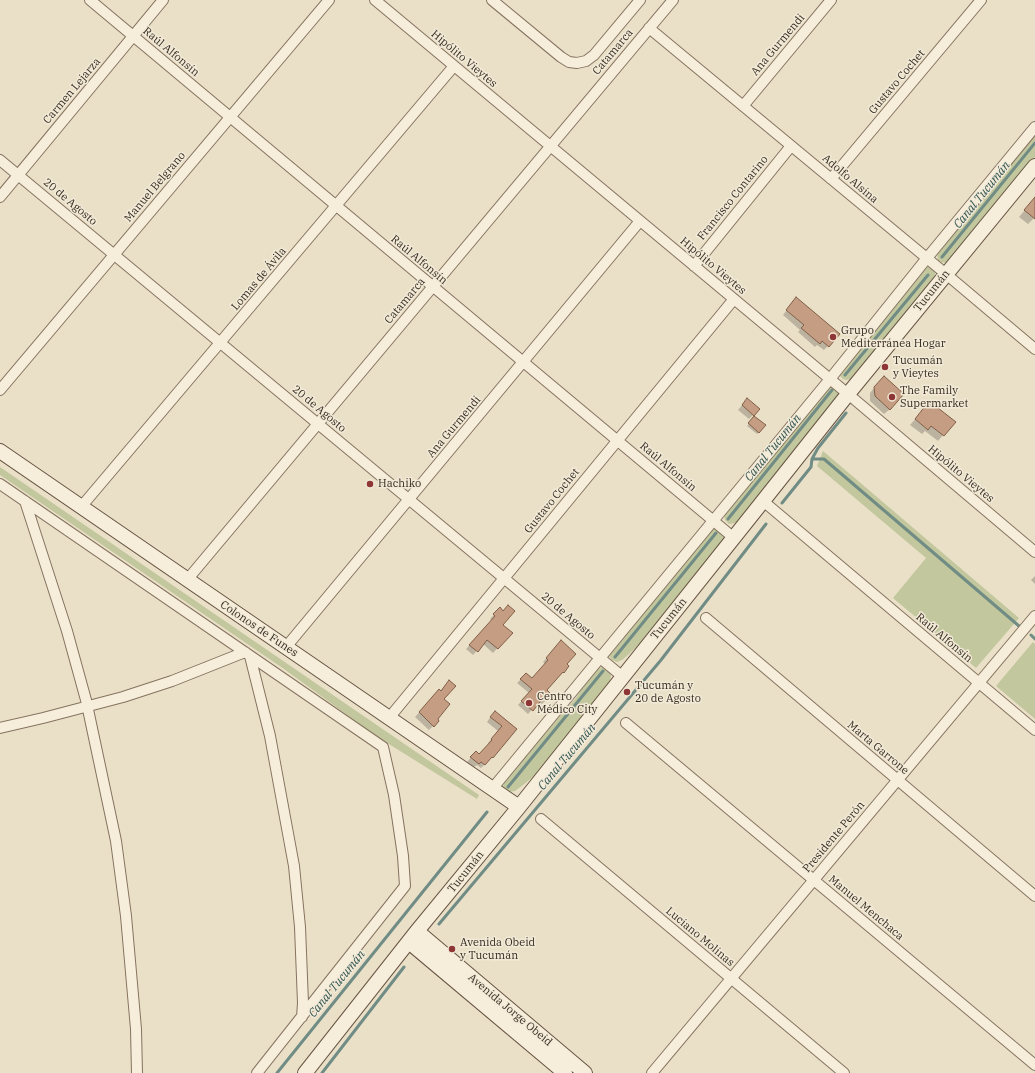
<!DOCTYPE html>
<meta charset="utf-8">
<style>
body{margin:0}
canvas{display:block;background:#eae0c8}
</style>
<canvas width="1035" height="1073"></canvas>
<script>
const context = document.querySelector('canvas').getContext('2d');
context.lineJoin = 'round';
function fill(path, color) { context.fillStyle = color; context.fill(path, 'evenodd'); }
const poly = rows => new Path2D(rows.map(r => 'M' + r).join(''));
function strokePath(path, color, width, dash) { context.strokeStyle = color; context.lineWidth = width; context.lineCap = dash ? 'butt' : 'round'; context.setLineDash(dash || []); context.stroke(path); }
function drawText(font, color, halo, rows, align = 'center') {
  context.font = font + ' "IBM Plex Serif",serif'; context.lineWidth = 3; context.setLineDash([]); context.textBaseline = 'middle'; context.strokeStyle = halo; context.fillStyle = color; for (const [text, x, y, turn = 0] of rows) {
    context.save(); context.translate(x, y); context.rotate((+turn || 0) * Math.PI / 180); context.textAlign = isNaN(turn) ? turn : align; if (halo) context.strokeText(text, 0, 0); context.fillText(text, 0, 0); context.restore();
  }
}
fill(poly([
 [1035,132,1035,157,997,204,950,259,946,263,941,262,938,260,937,253,1001,176],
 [927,267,931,268,935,271,935,275,934,280,852,379,846,380,843,379,840,376,841,370,923,268],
 [829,386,833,387,839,391,839,394,736,523,729,524,725,520,724,513],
 [823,451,1019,618,976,668,893,598,926,558,817,466],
 [0,467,479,795,477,799,376,736,284,669,0,475],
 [714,527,723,531,724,537,722,545,654,630,629,654,622,660,617,662,612,660,609,656,611,652],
 [1033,642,1035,644,1035,719,996,686],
 [602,667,606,668,610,672,611,676,610,683,538,773,523,785,515,791,509,792,504,790,503,787,505,779,576,698,588,679,596,670]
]), '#c3c79d');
fill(poly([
 [1035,198,1035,217,1028,224,1019,217],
 [792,303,828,346,824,350,817,345,815,347,798,332,800,330,783,315],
 [878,383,890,409,884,414,870,401,870,393],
 [930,402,954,422,938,441,925,431,922,434,910,425],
 [743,404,753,415,749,419,738,410],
 [754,417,765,426,757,434,747,426],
 [1035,576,1035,584,1031,580],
 [500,608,502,625,511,633,493,653,483,644,473,655,466,649,492,621,490,619],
 [557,646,565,664,568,666,546,690,551,695,542,704,539,702,528,714,518,705,529,693,517,683,522,678,532,679,545,664,543,662],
 [445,685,436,719,433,726,429,730,415,717,435,694,440,692],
 [491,716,516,729,492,757,481,768,477,765,474,767,467,762,476,752,479,755,489,744,488,743,498,731,487,722]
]), '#0003');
strokePath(poly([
 [942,257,1035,143],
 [845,375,928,275],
 [812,459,824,459,1019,626],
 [782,503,811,467,812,459,818,448,846,413],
 [728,519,832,390],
 [1031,635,1035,639],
 [615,657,716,533],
 [508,787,603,671],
 [439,924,661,660,766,524],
 [277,1073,487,812],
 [322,1073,404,967]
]), '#708c85', 3);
const building = poly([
 [1035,197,1035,219,1024,210,1035,197],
 [796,297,840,334,829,347,822,341,820,344,801,328,804,325,786,310,796,297],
 [884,376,904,394,890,410,875,396,874,387,884,376],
 [747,398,760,409,754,416,742,405,747,398],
 [929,401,956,422,944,436,931,426,928,430,915,419,929,401],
 [754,416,766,425,759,433,748,423,754,416],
 [508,605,515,611,503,625,513,633,498,649,487,640,478,652,469,645,495,616,493,614,500,607,503,611,508,605],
 [561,640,576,654,567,664,569,666,564,673,563,672,547,690,552,695,547,701,543,698,533,711,521,701,532,689,520,679,526,673,532,678,548,660,546,658,561,640],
 [449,680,456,686,444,699,450,704,438,719,439,721,434,727,419,712,439,689,441,691,449,680],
 [495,711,517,729,493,758,492,757,485,765,481,762,479,764,470,757,476,751,479,754,492,740,491,739,502,726,490,717,495,711]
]);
fill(building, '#c59d82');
strokePath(building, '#815e47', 1);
const street = poly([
 [90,0,734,538],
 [375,0,848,394,1035,552],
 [492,0,561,57,569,62,577,63,586,61,594,55,640,0],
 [649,28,946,274,1035,349],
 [743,106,831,0],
 [0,160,623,677],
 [831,179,981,0],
 [0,197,163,0],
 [694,266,791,146],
 [0,390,329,0],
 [0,484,383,747,394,795,403,856,405,886,257,1073],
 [25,501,67,631,86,700,116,841,126,916,136,1029,137,1073],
 [763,501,1035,730],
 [81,507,454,66],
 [187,580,673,0],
 [706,618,1035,896],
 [286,647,640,221],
 [250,656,270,736,294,866,300,927,303,1003,302,1017],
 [389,718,734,299],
 [626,723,1035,1065],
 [0,728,43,718,123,697,172,681,245,652],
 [492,789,830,379,927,258,1035,127],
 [541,819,844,1073],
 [652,1073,1035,616]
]);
const secondary = poly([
 [0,451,519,807],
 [417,931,585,1073],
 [409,942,565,1073],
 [305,1073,417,931,519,807,763,501,848,394,1035,166]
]);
strokePath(street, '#85735f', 12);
strokePath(secondary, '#675442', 16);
strokePath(street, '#f6eddb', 10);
strokePath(secondary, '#f6eddb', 14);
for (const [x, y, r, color] of [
 [833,337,4,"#8e3536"],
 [885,367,4,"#8e3536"],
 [892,397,4,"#8e3536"],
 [370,484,4,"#8e3536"],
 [627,692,4,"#8e3536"],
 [529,703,4,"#8e3536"],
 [452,949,4,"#8e3536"]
]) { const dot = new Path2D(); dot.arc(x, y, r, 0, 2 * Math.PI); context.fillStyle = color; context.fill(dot); strokePath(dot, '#f2ead7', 1.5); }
drawText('11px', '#362b21', '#f2ead7', [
 ["Ana Gurmendi",778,45,-50],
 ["Raúl Alfonsín",171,52,40],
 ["Catamarca",613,52,-50],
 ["Hipólito Vieytes",464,59,40],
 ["Gustavo Cochet",897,82,-50],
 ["Carmen Lejarza",72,91,-50],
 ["Adolfo Alsina",850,179,40],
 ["Manuel Belgrano",155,187,-50],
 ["Francisco Contarino",733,198,-51],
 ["20 de Agosto",70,202,40],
 ["Raúl Alfonsín",419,260,40],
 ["Hipólito Vieytes",713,266,40],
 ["Lomas de Ávila",259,279,-50],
 ["Tucumán",932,291,-51],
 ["Catamarca",405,301,-50],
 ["20 de Agosto",319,409,40],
 ["Ana Gurmendi",454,427,-50],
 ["Raúl Alfonsín",668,467,40],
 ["Hipólito Vieytes",961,474,40],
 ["Gustavo Cochet",552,501,-51],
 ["20 de Agosto",568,616,40],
 ["Tucumán",669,619,-51],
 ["Colonos de Funes",259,629,34],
 ["Raúl Alfonsín",944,638,40],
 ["Marta Garrone",878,748,40],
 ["Presidente Perón",834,837,-50],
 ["Tucumán",466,872,-51],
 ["Manuel Menchaca",866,908,40],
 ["Luciano Molinas",700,937,40],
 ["Avenida Jorge Obeid",510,1010,40]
]);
drawText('11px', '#362b21', '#f2ead7', [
 ["Grupo",841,331],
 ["Mediterránea Hogar",841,344],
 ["Tucumán",893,361],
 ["y Vieytes",893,374],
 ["The Family",900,391],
 ["Supermarket",900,404],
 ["Hachiko",378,484],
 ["Tucumán y",635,686],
 ["20 de Agosto",635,699],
 ["Centro",537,697],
 ["Médico City",537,710],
 ["Avenida Obeid",460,943],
 ["y Tucumán",460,956]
], 'left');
drawText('italic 12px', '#325552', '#f2ead7', [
 ["Canal Tucumán",982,195,-51],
 ["Canal Tucumán",773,448,-51],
 ["Canal Tucumán",567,757,-50],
 ["Canal Tucumán",337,984,-51]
]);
</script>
